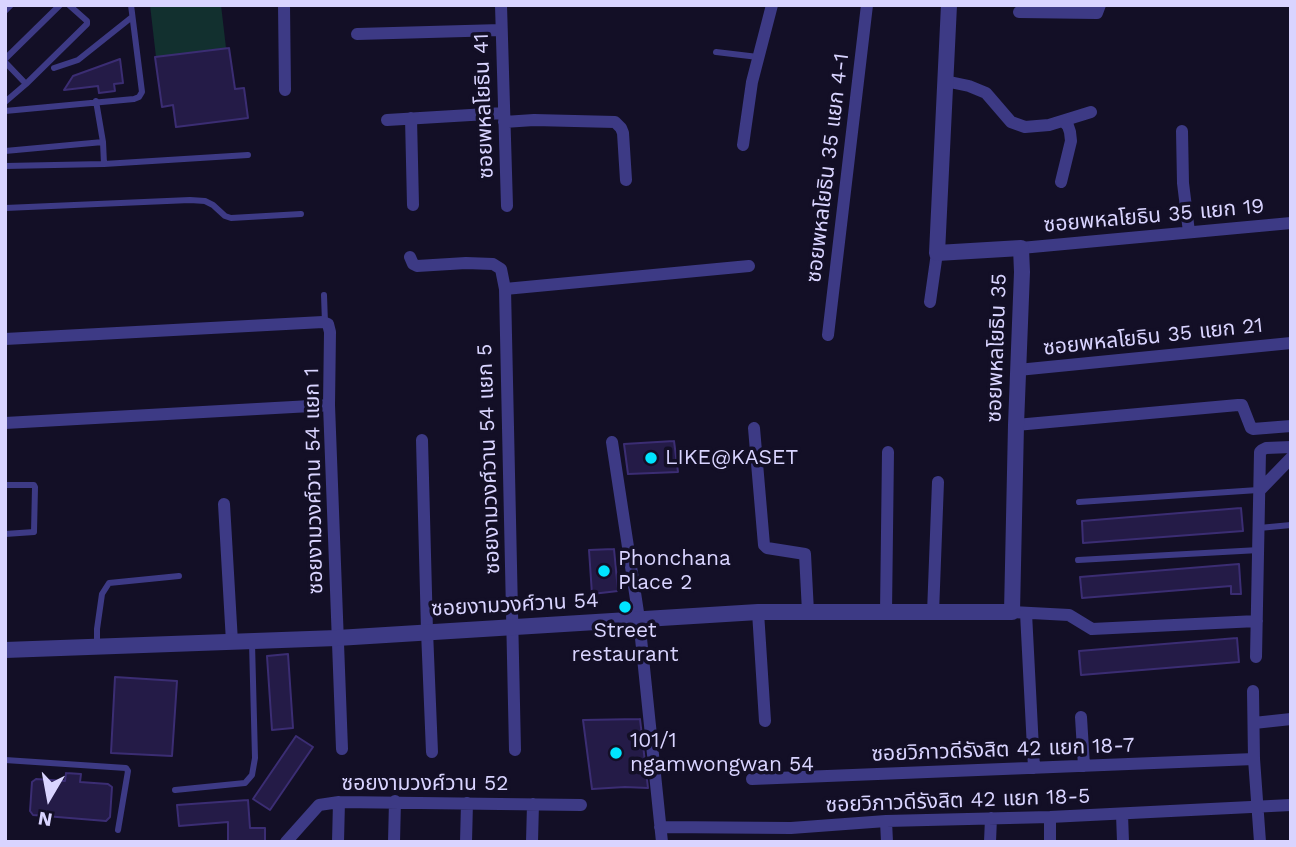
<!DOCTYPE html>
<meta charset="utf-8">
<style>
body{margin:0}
#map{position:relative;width:1296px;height:847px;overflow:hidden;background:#130f26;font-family:"Work Sans",sans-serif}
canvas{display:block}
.frame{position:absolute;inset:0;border:7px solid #d9d4ff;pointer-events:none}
.north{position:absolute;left:14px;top:763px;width:70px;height:70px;-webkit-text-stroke:5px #130f26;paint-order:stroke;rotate:190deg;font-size:19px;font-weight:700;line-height:28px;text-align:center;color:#d9d4ff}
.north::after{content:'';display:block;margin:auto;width:24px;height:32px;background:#d9d4ff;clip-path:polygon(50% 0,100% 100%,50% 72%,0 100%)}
</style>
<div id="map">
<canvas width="1296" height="847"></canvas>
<div class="frame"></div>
<div class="north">N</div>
</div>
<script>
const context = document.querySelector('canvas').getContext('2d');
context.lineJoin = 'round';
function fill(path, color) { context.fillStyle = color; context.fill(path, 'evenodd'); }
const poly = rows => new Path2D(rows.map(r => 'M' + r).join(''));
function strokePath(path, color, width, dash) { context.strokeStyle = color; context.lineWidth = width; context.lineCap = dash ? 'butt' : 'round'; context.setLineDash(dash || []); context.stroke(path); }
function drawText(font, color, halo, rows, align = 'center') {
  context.font = font + ' "Work Sans","Noto Sans Thai",sans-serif'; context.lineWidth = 7; context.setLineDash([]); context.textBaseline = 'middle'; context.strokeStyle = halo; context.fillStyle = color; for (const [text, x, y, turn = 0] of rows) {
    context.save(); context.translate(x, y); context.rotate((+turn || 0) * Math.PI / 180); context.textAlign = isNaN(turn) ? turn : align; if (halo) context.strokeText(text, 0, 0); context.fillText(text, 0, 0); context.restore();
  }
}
fill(poly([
 [150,5,221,5,226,48,156,57]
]), '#12302f');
const building = poly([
 [229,48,235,89,244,88,248,118,176,127,173,105,162,107,155,57,229,48],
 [120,59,123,83,114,84,115,91,99,93,98,86,64,90,73,76,120,59],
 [674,441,678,472,628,474,624,444,674,441],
 [1241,508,1243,531,1083,543,1082,521,1241,508],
 [614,549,618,591,592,594,589,550,614,549],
 [1239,564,1241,594,1231,594,1231,586,1082,598,1080,577,1239,564],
 [1237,638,1239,662,1081,675,1079,651,1237,638],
 [288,654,293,728,272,730,267,656,288,654],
 [115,677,177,681,172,756,111,753,115,677],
 [640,719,648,788,625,787,592,789,583,720,640,719],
 [296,736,313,747,270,810,253,799,296,736],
 [66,773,81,774,80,782,108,784,112,787,110,817,106,821,33,815,30,811,32,782,36,779,65,781,66,773],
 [248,800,250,828,265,828,265,842,228,842,228,822,179,826,177,805,248,800]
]);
fill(building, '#241b47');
strokePath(building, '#3b2d73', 2);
strokePath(poly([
 [5,11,11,5],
 [716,52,758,57],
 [5,59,60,5],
 [5,62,26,84,87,24,87,21,69,5],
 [54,68,78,60,132,17],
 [5,102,26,84],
 [5,111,134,99,139,97,142,92,131,5],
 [5,151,103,142],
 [104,164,248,155],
 [5,166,104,164,103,142,96,101],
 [5,208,190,200,205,201,213,205,225,216,231,218,301,214],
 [324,295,325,323],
 [5,485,34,485,35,487,34,532,5,534],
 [1079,502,1258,490],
 [1259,528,1291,525],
 [1078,560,1259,550],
 [97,644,97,629,102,594,109,583,179,576],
 [5,760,126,768,128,771,118,830],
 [175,790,245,783,252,775,255,758,252,643]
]), '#3d3a85', 6);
strokePath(poly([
 [284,5,285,90],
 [501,5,507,206],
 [1019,12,1097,13,1100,5],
 [357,34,501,30],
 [945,81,969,86,986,93,1011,122,1025,127,1049,125,1091,112],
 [411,118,413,205],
 [387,120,504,113],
 [504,122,534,120,615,122,621,128,623,133,626,180],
 [1182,131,1183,183,1189,232],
 [743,145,752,82,772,5],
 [1061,182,1071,141,1070,132,1068,126,1063,121],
 [1021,248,1291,223],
 [410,257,413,264,417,266,466,263,493,264,501,269,505,289,515,750],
 [505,289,749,266],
 [930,302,937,253],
 [828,335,867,5],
 [5,339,323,322,328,324,330,332,329,405,342,749],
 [1018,370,1291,343],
 [5,423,329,405],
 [1016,425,1238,405,1242,405,1251,428,1253,429,1291,426],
 [754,428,764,545,767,548,805,554,808,612],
 [422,440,427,631,432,752],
 [612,442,639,619,662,842],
 [1260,490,1291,458],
 [224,504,232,642],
 [758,612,765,721],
 [886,612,888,452],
 [1012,612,1069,615,1092,629,1257,621],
 [933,613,938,482],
 [1026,613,1034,768],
 [1256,657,1260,452,1262,450,1266,448,1291,447],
 [1253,691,1254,759,1260,842],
 [1081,717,1084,766],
 [1254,723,1291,719],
 [752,779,1254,759],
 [1122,814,1123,842],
 [1050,817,1050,842],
 [886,821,887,842],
 [660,827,791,828,886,821,1050,817,1291,805],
 [286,842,319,805,339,802,581,805],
 [338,842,339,802],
 [394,842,395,801],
 [466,842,467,803],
 [532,842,533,804],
 [990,842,991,818]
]), '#3d3a85', 12);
strokePath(poly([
 [5,650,337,638,758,612,1012,612,1016,425,1022,272,1021,248,937,253,949,5]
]), '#3d3a85', 16);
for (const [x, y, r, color] of [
 [651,458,7,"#00e5ff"],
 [604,571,7,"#00e5ff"],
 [625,607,7,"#00e5ff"],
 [616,753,7,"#00e5ff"]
]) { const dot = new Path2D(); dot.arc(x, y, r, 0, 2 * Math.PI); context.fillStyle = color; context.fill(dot); strokePath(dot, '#130f26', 2.5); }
drawText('21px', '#d9d4ff', '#130f26', [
 ["ซอยพหลโยธิน 41",484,106,-92],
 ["ซอยพหลโยธิน 35 แยก 4-1",828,168,-83],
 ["ซอยพหลโยธิน 35 แยก 19",1154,216,-5],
 ["ซอยพหลโยธิน 35 แยก 21",1153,337,-6],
 ["ซอยพหลโยธิน 35",997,348,-88],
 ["ซอยงามวงศ์วาน 54 แยก 5",489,459,-92],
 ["ซอยงามวงศ์วาน 54 แยก 1",314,481,-91],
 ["ซอยงามวงศ์วาน 54",515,605,-3],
 ["ซอยวิภาวดีรังสิต 42 แยก 18-7",1003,750,-2],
 ["ซอยงามวงศ์วาน 52",425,784],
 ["ซอยวิภาวดีรังสิต 42 แยก 18-5",958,801,-2]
]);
drawText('21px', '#d9d4ff', '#130f26', [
 ["LIKE@KASET",665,458],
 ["Phonchana",618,559],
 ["Place 2",618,583],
 ["Street",625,631,"center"],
 ["restaurant",625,655,"center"],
 ["101/1",630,741],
 ["ngamwongwan 54",630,765]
], 'left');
</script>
